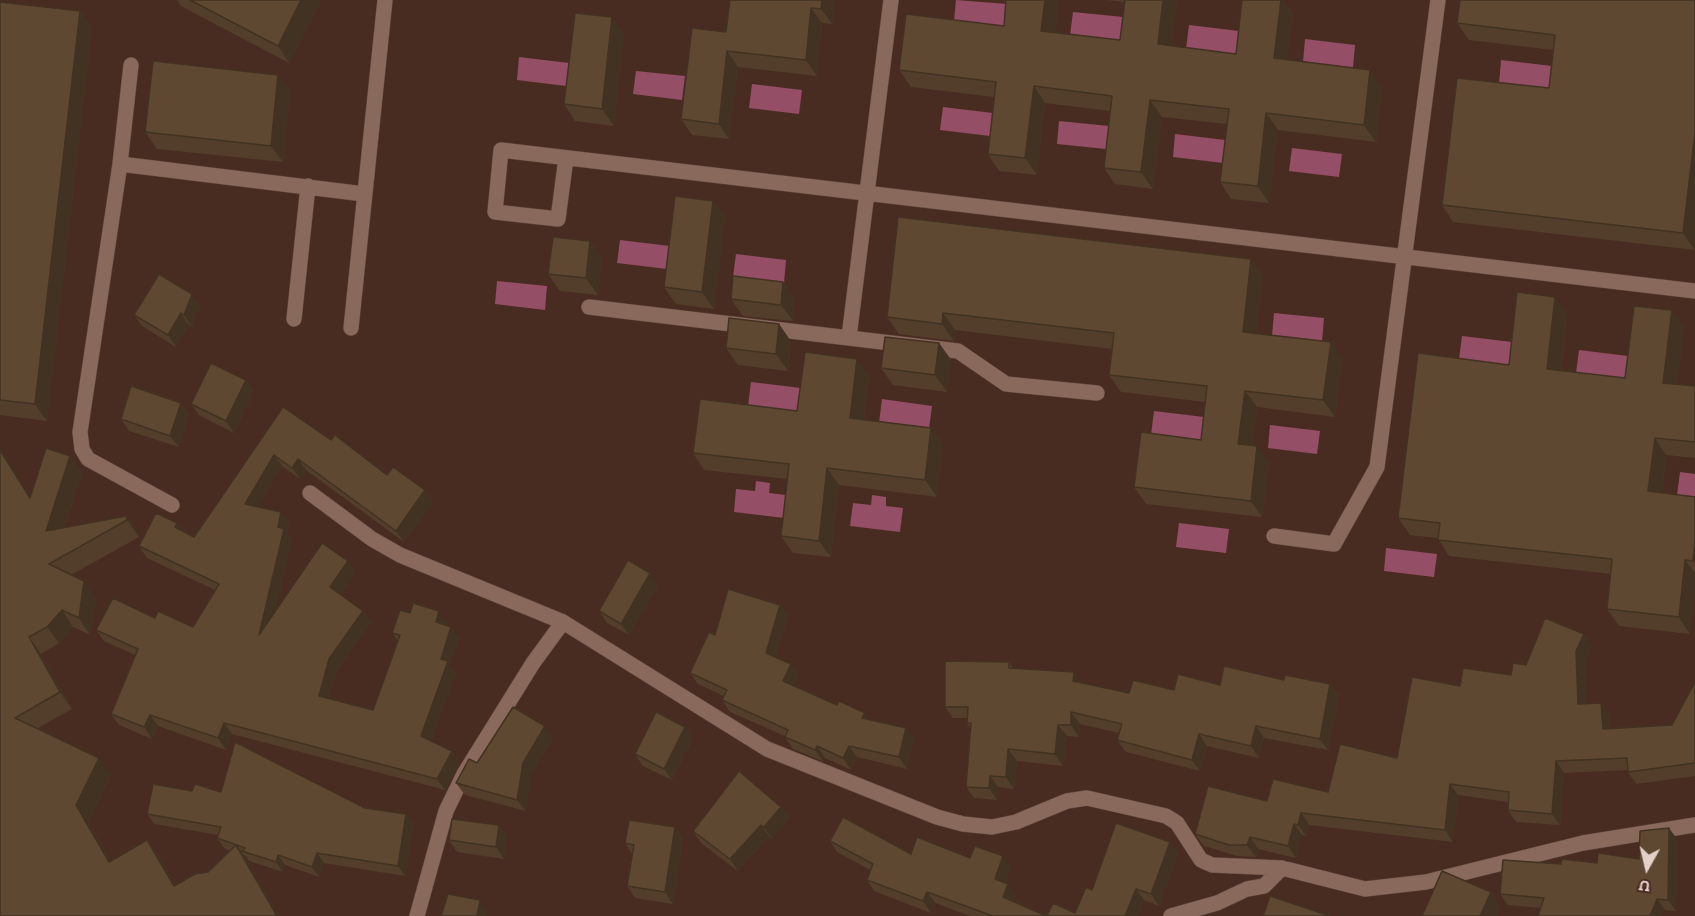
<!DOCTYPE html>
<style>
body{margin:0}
#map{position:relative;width:1695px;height:916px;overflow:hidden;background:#492c21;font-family:"Zilla Slab",serif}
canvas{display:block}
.north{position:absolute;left:1617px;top:838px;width:60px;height:60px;-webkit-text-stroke:4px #492c21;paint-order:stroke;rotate:188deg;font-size:16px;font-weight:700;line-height:24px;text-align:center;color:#e3d0c9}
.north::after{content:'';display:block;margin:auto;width:21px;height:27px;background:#e3d0c9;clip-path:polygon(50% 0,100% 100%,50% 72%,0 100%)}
</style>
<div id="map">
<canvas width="1695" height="916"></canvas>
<div class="north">U</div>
</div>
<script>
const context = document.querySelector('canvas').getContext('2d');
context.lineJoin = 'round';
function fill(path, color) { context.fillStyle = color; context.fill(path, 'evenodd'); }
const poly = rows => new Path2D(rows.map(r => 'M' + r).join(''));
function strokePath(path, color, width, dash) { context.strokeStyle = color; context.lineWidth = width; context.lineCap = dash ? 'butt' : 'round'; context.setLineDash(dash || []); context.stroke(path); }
fill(poly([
 [956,0,1007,4,1004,27,954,21],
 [1073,12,1123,17,1120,41,1070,35],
 [1189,25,1239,31,1236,55,1186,49],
 [1305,39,1355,45,1353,68,1303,62],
 [519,57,569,63,566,86,517,80],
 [1501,60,1552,66,1549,89,1499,84],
 [636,71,685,76,682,100,633,94],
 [752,84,802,90,799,114,749,108],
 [943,107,993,113,990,136,940,130],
 [1059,121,1109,126,1106,149,1057,144],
 [1175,134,1225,140,1223,163,1173,157],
 [1292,148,1342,154,1339,177,1289,171],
 [620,240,670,246,667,269,617,263],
 [736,254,786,260,784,283,733,277],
 [497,281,547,286,545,310,495,304],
 [1274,313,1324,318,1322,342,1272,336],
 [1462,336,1512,342,1509,365,1459,359],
 [1579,350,1628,356,1626,379,1576,373],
 [751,382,801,388,798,412,748,406],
 [882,399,932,406,929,429,879,423],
 [1154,411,1204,417,1201,441,1151,435],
 [1270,425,1320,431,1317,454,1268,448],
 [1680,472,1695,474,1695,497,1677,495],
 [756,481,770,483,769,493,786,495,784,518,734,512,736,489,755,491],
 [872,495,886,497,886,506,903,508,900,532,850,526,853,503,871,505],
 [1179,523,1229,529,1226,553,1176,547],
 [1386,548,1437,554,1434,577,1384,571]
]), '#944e66');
const minor = poly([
 [131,65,120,164,80,432,82,449,88,459,172,505],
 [566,158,558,219,495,212,501,150,1695,291],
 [120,164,364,194],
 [589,307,958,351,1006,384,1097,393],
 [294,319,308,186],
 [351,328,385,0],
 [849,337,891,0],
 [310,493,372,539,400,555,563,622,767,749,937,817,963,824,992,827,1016,822,1067,801,1087,798,1166,816,1177,823,1201,860,1212,865,1282,868,1365,889,1426,882,1583,843,1695,825],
 [1274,536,1334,544,1377,467,1438,0],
 [417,916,446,811,464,774,533,663,563,622],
 [1171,916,1217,903,1247,889,1264,886,1282,868]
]);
strokePath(minor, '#61493f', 16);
strokePath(minor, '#89695c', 15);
fill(poly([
 [177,0,321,0,289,63,181,6],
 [730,0,835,0,832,24,822,23,817,76,738,67,729,139,692,135,681,119,726,32],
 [1059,0,1055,32,1120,40,1124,2,1107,0,1177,0,1171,46,1236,54,1242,0,1283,0,1293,14,1287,60,1382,87,1376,142,1278,130,1269,203,1231,199,1220,182,1227,124,1162,117,1153,189,1115,184,1104,168,1110,111,1045,103,1037,175,999,171,988,154,994,97,911,87,899,70,1004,26],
 [1695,0,1695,250,1453,222,1442,205,1549,88,1553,50,1469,40,1457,23],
 [0,2,80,11,92,28,47,421,0,415],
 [612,17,624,34,614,126,575,121,564,104],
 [278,75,290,91,283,162,157,149,145,132],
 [713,201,725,218,714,309,676,304,664,287],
 [590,241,602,258,598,295,560,291,548,274],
 [1251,259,1263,276,1256,333,1331,342,1343,359,1335,417,1257,407,1252,446,1269,463,1262,517,1146,504,1134,487,1201,440,1205,402,1121,392,1109,375,1112,349,955,330,954,341,899,334,887,317],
 [783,282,795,299,793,321,743,316,731,299],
 [192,294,200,306,192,327,189,325,176,347,142,326,134,315],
 [1672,310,1684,327,1677,384,1695,386,1695,458,1666,455,1662,493,1695,497,1695,595,1690,634,1619,626,1607,609,1611,574,1449,556,1438,538,1410,535,1398,518,1509,365,1567,314,1561,371,1625,378],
 [791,341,788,371,738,365,726,348],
 [939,343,951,360,947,392,893,385,881,368],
 [869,376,864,420,931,428,943,445,937,497,839,485,831,557,793,553,781,536,788,479,704,470,693,453,797,411],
 [246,380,254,392,234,433,199,415,191,404],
 [181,403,189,415,179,447,129,431,121,419],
 [283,407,331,440,387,475,425,490,433,502,404,542,306,470,300,479,282,466,258,507,289,523,287,533,292,540,275,611,356,573,340,594,371,622,337,670,329,698,373,710,398,641,392,633,410,613,447,622,446,625,459,638,450,665,456,673,431,741,460,763,445,790,232,734,226,750,158,726,152,739,119,725,111,714,135,655,104,641,96,630,155,618,193,627,215,590,147,558,139,546,177,523,183,531,194,537],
 [0,447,30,497,70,456,82,473,64,528,126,516,138,533,139,537,71,575,96,597,90,635,73,627,59,643,41,654,72,709,38,728,99,758,111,775,88,822,111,861,147,840,159,857,175,885,208,872,230,851,224,848,217,838,218,835,154,824,147,814,192,791,221,792,365,808,406,814,413,824,405,876,324,863,319,877,285,865,283,872,249,861,246,856,244,855,279,916,0,916],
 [658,585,629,635,607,623,599,611],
 [780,605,788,616,776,657,799,675,794,686,914,739,907,769,857,757,851,770,825,758,823,761,793,749,785,737,785,736,730,712,722,700,724,696,698,684,690,673,715,635],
 [1592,646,1585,663,1586,703,1609,714,1610,728,1672,725,1695,682,1695,776,1636,784,1628,772,1628,770,1564,773,1560,825,1516,822,1508,810,1508,802,1458,795,1453,842,1309,825,1306,836,1302,835,1296,858,1258,849,1256,857,1237,856,1204,846,1195,834,1267,801,1328,792,1397,758,1460,686,1511,675,1526,665],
 [1009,662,1013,668,1074,672,1081,683,1129,693,1284,680,1330,684,1339,695,1328,750,1264,738,1259,758,1207,746,1200,771,1126,752,1117,740,1119,733,1080,724,1079,737,1067,736,1063,766,1017,761,1014,789,998,787,997,800,974,798,966,787,970,728,967,723,967,718,953,718,945,707],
 [553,738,531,775,526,811,465,795,456,783],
 [693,739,672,780,643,766,635,754],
 [781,807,789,818,772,839,769,836,738,871,701,843,693,831],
 [499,825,507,837,504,859,457,852,449,840],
 [675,827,683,838,673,904,635,898,627,886,632,854,625,843],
 [1677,839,1676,911,1665,910,1541,908,1508,905,1500,894,1561,864,1597,863,1639,859],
 [830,841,911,854,970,858,1011,868,1005,883,1016,895,1014,901,1046,916,970,916,935,903,931,913,874,891,867,880,870,870,837,852],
 [1178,853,1159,906,1144,900,1138,916,1047,916,1075,913,1092,890]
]), '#523e2a');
fill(poly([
 [301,0,321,0,289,63,278,46],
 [822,0,835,0,832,24,821,9],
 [1045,0,1059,0,1053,48,1041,31],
 [1163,0,1177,0,1169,61,1158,44],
 [1281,0,1283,0,1293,14,1286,75,1274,58],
 [811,8,822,23,817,76,806,60],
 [80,11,92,28,47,421,35,404],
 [612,17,624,34,614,126,602,109],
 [727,51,738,67,729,139,719,124],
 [1370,70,1382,87,1376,142,1364,125],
 [278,75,290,91,283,162,271,146],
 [1034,86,1045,103,1037,175,1025,158],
 [1150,100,1162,117,1153,189,1141,172],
 [1266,113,1278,130,1269,203,1258,186],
 [1695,132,1695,250,1683,233],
 [713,201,725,218,714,309,702,292],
 [590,241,602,258,598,295,586,278],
 [1251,259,1263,276,1254,348,1243,332],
 [783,282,795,299,793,321,781,305],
 [192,294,200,306,192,327,184,315],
 [1555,297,1567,314,1559,386,1547,369],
 [1672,310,1684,327,1675,400,1663,383],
 [181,313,189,325,176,347,168,335],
 [943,313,955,330,954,341,942,324],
 [779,324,791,341,788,371,776,354],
 [1331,342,1343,359,1335,417,1323,400],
 [939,343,951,360,947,392,935,375],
 [857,359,869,376,862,435,850,418],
 [246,380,254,392,234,433,226,421],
 [1245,391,1257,407,1250,461,1238,444],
 [181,403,189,415,179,447,170,436],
 [931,428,943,445,937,497,925,480],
 [1655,438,1666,455,1660,508,1648,491],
 [1257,446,1269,463,1262,517,1251,501],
 [0,447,42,515,30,498,0,450],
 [274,455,282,466,253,516,245,504],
 [70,456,82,473,57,548,46,531],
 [298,459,306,470,300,479,292,468],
 [827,468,839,485,831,557,819,541],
 [425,490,433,502,404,542,396,531],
 [281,512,289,523,287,533,292,540,267,646,259,635],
 [126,516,138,533,139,537,127,520],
 [177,523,185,534,175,527],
 [1695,540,1695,564,1693,561],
 [1685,560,1695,573,1695,595,1690,634,1679,617],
 [348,561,356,573,338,598,330,587],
 [650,573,658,585,629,635,621,624],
 [84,581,96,597,90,635,79,618],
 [780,605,788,616,774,664,766,653],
 [62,610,73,627,59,643,47,627],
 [363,611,371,622,337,670,327,707,319,696,329,659],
 [439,611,447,622,444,633,436,622],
 [451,627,459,638,450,665,456,673,429,748,421,736,441,659],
 [1584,634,1592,646,1585,663,1586,715,1578,704,1576,651],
 [29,637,41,654,72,709,60,692],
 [791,664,799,675,791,693,783,681],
 [1074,672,1082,684,1073,681],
 [1330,684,1339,695,1328,750,1320,739],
 [1601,703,1609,714,1611,741,1603,729],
 [1071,712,1080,724,1079,737,1071,725],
 [865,713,873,724,862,718],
 [150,715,158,726,152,739,144,727],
 [224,723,232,734,226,750,218,738],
 [1058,725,1067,736,1063,766,1055,754],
 [545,726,553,738,531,775,526,811,517,800,523,763],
 [1256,726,1264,738,1259,758,1251,746],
 [685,727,693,739,672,780,664,769],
 [906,728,914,739,907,769,899,757],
 [1199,734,1207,746,1200,771,1192,760],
 [817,746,825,758,823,761,815,750],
 [849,746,857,757,851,770,843,758],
 [1008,749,1017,761,1014,789,1006,777],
 [452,751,460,763,445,790,437,779],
 [99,758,111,775,88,822,121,878,109,862,76,805],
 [1556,761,1564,773,1560,825,1552,814],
 [990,776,998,787,997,800,989,788],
 [1450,784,1458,795,1453,842,1445,830],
 [781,807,789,818,772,839,764,827],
 [1301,813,1309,825,1306,836,1298,825],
 [406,814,413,824,405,876,398,866],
 [1294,824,1302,835,1296,858,1288,846],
 [499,825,507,837,504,859,496,847],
 [761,825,769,836,738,871,730,859],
 [675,827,683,838,673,904,665,892],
 [1669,828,1677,839,1676,911,1668,900],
 [1250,837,1258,849,1256,857,1247,845],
 [147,840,159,857,185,903,174,886],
 [1170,842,1178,853,1159,906,1151,894],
 [236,845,248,861,279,916,277,916],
 [317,853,324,863,319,877,312,867],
 [278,855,285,865,283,872,276,862],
 [1003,856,1011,868,1002,891,995,879],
 [1008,884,1016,895,1011,908,1003,897],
 [1136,889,1144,900,1138,916,1125,916],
 [927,892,935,903,931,913,923,901],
 [1491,892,1501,907,1498,916,1480,916],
 [1657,899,1665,910,1662,916,1650,916],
 [480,900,487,911,487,916,477,916]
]), '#423222');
const building = poly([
 [190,0,301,0,278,46,190,0],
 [730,0,822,0,821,9,811,8,806,60,727,51,719,124,681,119,692,28,726,32,730,0],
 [1006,0,1045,0,1041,31,1120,40,1125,0,1163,0,1158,44,1236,54,1242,0,1281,0,1274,58,1370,70,1364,125,1266,113,1258,186,1220,182,1229,109,1150,100,1141,172,1104,168,1112,96,1034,86,1025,158,988,154,996,82,899,70,906,14,1004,26,1006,0],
 [1460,0,1695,0,1695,132,1683,233,1442,205,1457,78,1549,88,1555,35,1457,23,1460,0],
 [0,2,80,11,35,404,0,400,0,2],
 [575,13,612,17,602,109,564,104,575,13],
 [153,61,278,75,271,146,145,132,153,61],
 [675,196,713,201,702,292,664,287,675,196],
 [898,217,1251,259,1243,332,1331,342,1323,400,1245,391,1238,444,1257,446,1251,501,1134,487,1141,432,1201,440,1207,386,1109,375,1114,333,943,313,942,324,887,317,898,217],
 [553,237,590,241,586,278,548,274,553,237],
 [159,274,192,294,184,315,181,313,168,335,134,315,159,274],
 [733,276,783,282,781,305,731,299,733,276],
 [1517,292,1555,297,1547,369,1625,378,1634,306,1672,310,1663,383,1695,386,1695,442,1655,438,1648,491,1695,497,1695,540,1693,561,1685,560,1679,617,1607,609,1612,559,1438,540,1440,523,1398,518,1418,353,1509,365,1517,292],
 [729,318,779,324,776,354,726,348,729,318],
 [885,337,939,343,935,375,881,368,885,337],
 [805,352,857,359,850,418,931,428,925,480,827,468,819,541,781,536,789,464,693,453,700,399,797,411,805,352],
 [211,363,246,380,226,421,191,404,211,363],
 [131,386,181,403,170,436,121,419,131,386],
 [283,407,331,440,335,435,387,475,393,467,425,490,396,531,298,459,292,468,274,455,245,504,281,512,278,527,284,529,259,635,322,543,348,561,330,587,363,611,329,659,319,696,373,710,400,635,392,633,400,610,410,613,413,603,439,611,436,622,451,627,441,659,448,661,421,736,452,751,437,779,224,723,218,738,150,715,144,727,111,714,138,649,96,630,113,598,155,618,158,611,193,627,219,584,139,546,156,513,177,523,175,527,194,537,283,407],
 [46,448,70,456,46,531,126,516,127,520,49,564,84,581,79,618,62,610,47,627,29,637,60,692,15,718,99,758,76,805,109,862,147,840,174,886,195,874,208,872,236,845,277,916,0,916,0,450,30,498,46,448],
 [628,560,650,573,621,624,599,611,628,560],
 [728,589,780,605,766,653,791,664,783,681,837,705,839,701,865,713,862,718,906,728,899,757,849,746,843,758,817,746,815,750,785,737,788,730,722,700,727,690,690,673,709,632,715,635,728,589],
 [1545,618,1584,634,1576,651,1578,704,1601,703,1603,729,1672,725,1695,682,1695,763,1628,772,1627,758,1556,761,1552,814,1508,810,1509,792,1450,784,1445,830,1301,813,1298,825,1294,824,1288,846,1250,837,1247,845,1229,845,1195,834,1208,786,1267,801,1273,779,1328,792,1340,744,1397,758,1412,677,1460,686,1463,668,1511,675,1513,663,1526,665,1545,618],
 [945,661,1009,662,1009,668,1074,672,1073,681,1129,693,1133,680,1174,690,1178,674,1220,685,1224,666,1284,680,1285,675,1330,684,1320,739,1256,726,1251,746,1199,734,1192,760,1117,740,1122,724,1071,712,1071,725,1058,725,1055,754,1008,749,1006,777,990,776,989,788,966,787,971,723,967,723,968,707,945,707,945,661],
 [513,707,545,726,523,763,517,800,456,783,469,759,477,763,513,707],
 [656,712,685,727,664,769,635,754,656,712],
 [235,742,365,808,406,814,398,866,317,853,312,867,278,855,276,862,242,851,245,848,217,838,221,827,147,814,153,784,192,791,195,784,221,792,235,742],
 [739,771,781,807,764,827,761,825,730,859,693,831,739,771],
 [843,817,911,854,917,837,970,858,975,846,1003,856,995,879,1008,884,1003,897,1046,916,993,916,927,892,923,901,867,880,873,864,830,841,843,817],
 [452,819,499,825,496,847,449,840,452,819],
 [629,820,675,827,665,892,627,886,634,845,625,843,629,820],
 [1116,823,1170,842,1151,894,1136,889,1125,916,1047,916,1053,903,1075,913,1086,887,1092,890,1116,823],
 [1669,828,1668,900,1657,899,1650,916,1538,916,1544,898,1500,894,1503,860,1561,864,1562,859,1597,863,1598,853,1639,859,1640,831,1669,828],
 [1442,871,1491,892,1480,916,1422,916,1442,871],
 [448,894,480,900,477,916,441,916,448,894],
 [1270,896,1330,916,1263,916,1270,896]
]);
fill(building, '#5f4831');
strokePath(building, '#423222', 1.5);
</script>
